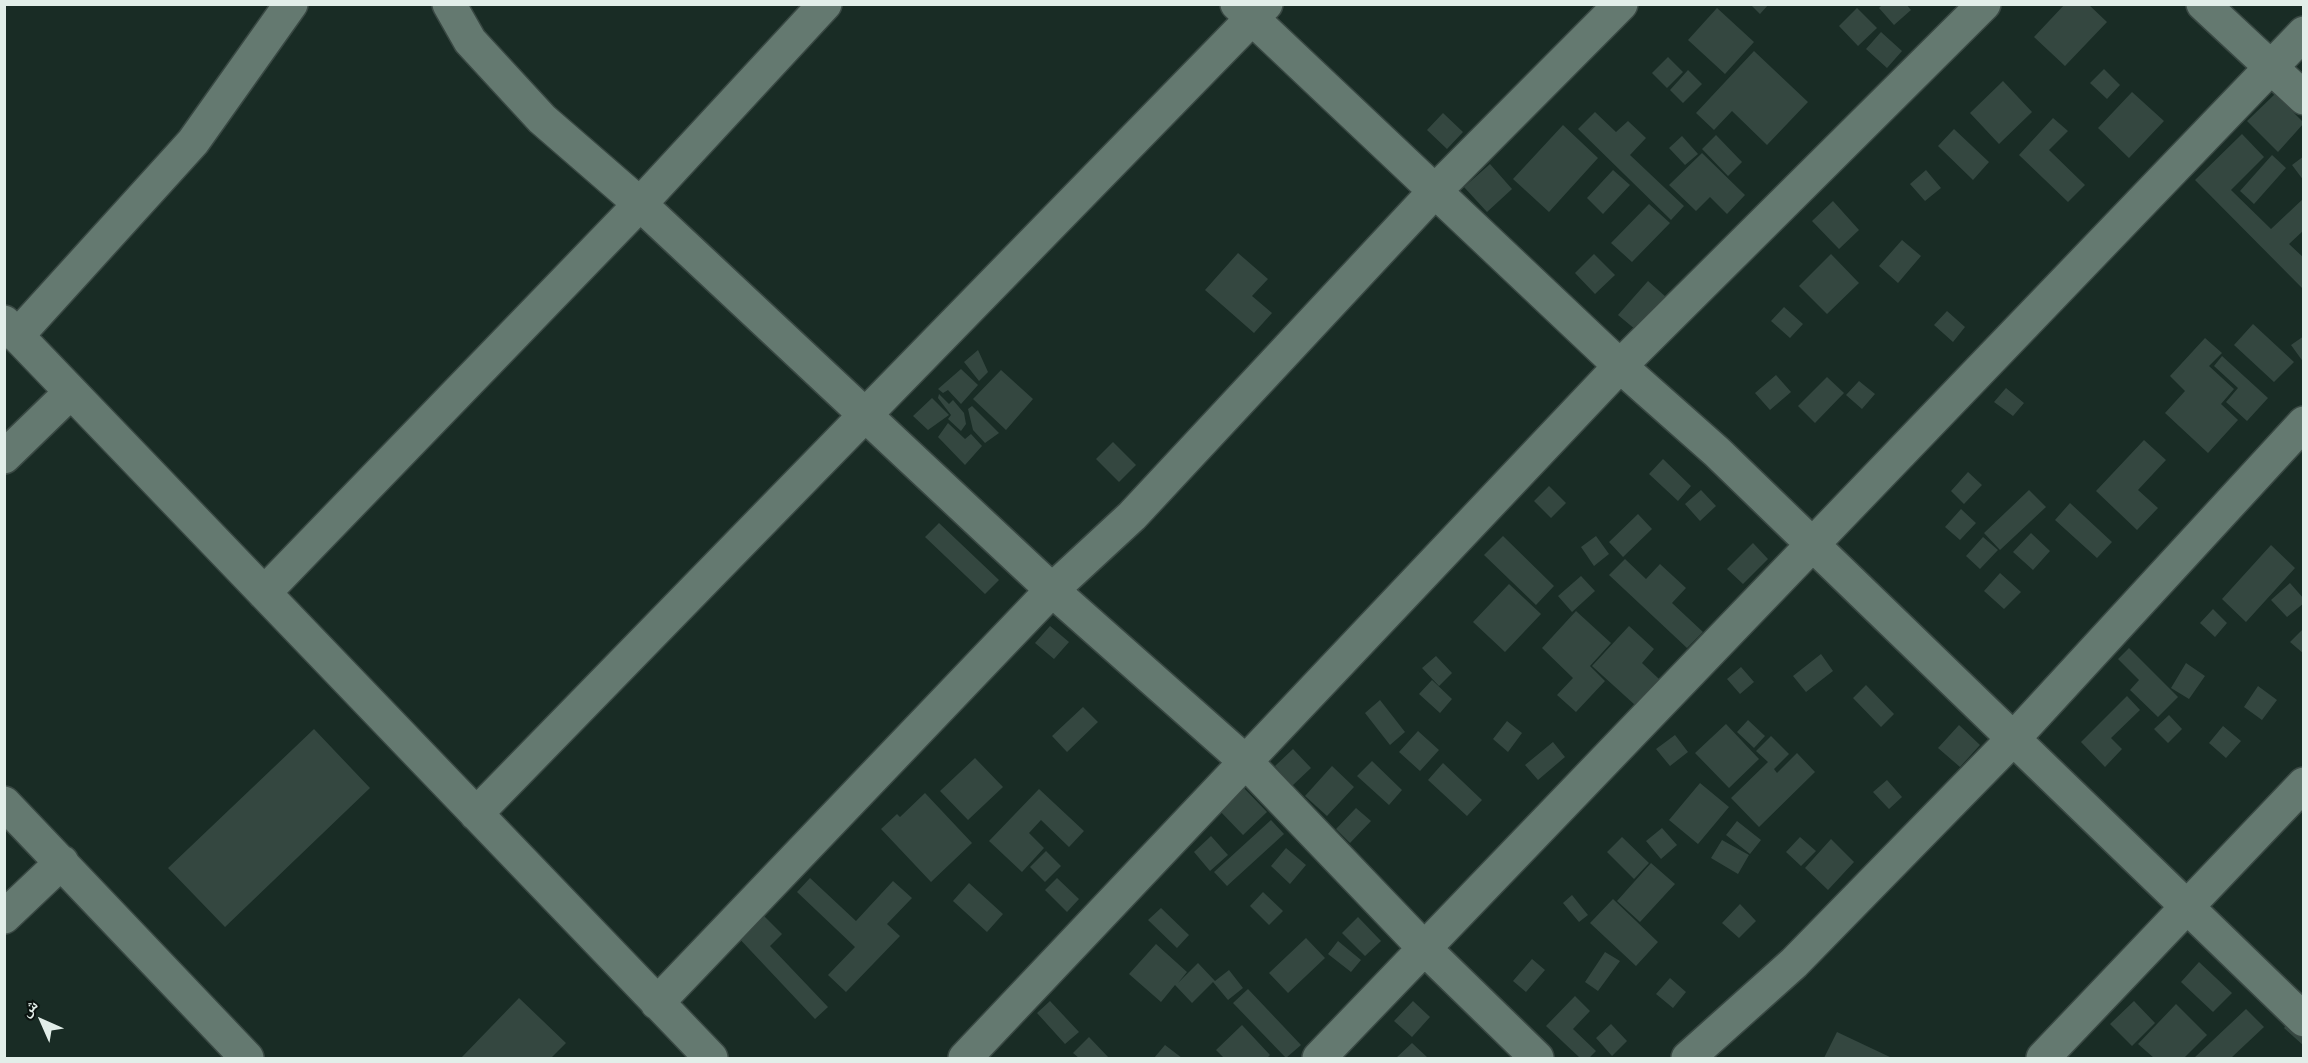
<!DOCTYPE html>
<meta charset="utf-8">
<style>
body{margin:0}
#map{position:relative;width:2308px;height:1063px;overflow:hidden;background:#192c25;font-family:"Work Sans","Noto Naskh Arabic",sans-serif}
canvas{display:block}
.frame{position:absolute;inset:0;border:6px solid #e2eee9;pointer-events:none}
.north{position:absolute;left:12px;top:991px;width:60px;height:60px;-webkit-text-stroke:4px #0a120f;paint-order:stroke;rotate:315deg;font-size:16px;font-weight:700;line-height:24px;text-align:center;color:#e2eee9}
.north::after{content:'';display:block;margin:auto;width:21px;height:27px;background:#e2eee9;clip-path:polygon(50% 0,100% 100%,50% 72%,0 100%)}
</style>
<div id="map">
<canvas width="2308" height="1063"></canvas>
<div class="frame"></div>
<div class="north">ش</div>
</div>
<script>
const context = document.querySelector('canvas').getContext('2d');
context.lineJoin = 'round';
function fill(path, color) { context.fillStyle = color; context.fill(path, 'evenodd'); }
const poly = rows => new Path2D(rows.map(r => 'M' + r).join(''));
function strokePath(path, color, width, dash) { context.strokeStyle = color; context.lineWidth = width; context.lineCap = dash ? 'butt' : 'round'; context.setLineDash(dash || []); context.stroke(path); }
fill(poly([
 [1750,4,1769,4,1760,14],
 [1883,4,1906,4,1911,10,1894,25,1879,8],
 [2065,4,2088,4,2107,22,2065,66,2034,37],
 [1717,8,1754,42,1725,74,1688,40],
 [1857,8,1877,28,1858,46,1839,26],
 [1881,32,1902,51,1887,68,1866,49],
 [1754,51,1808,102,1767,145,1732,111,1714,130,1696,113],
 [1668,57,1683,72,1667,88,1652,73],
 [2104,69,2120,85,2107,99,2090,83],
 [1688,70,1702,84,1683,103,1670,90],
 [2003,81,2032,112,1999,144,1970,113],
 [2132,92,2164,121,2129,158,2098,128],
 [2275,94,2304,123,2278,152,2247,121],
 [1595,112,1616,132,1628,121,1646,138,1630,155,1684,206,1671,220,1578,129],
 [1443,113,1463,132,1447,149,1427,130],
 [2053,118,2068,131,2049,150,2085,185,2068,202,2019,155],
 [1563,125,1598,158,1549,212,1513,179],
 [1954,129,1989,162,1973,180,1938,146],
 [2242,134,2264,157,2231,190,2271,229,2304,198,2304,230,2289,244,2304,258,2304,290,2195,180],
 [1716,135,1742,162,1728,176,1702,149],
 [1682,136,1698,154,1685,165,1669,148],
 [1702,153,1745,195,1727,214,1710,197,1696,211,1669,185],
 [2272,155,2286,168,2254,204,2240,191],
 [2304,156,2304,181,2292,165],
 [1490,164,1512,189,1487,212,1464,187],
 [1613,170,1630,185,1603,214,1587,198],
 [1926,170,1941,188,1925,201,1910,184],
 [1833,201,1859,230,1839,249,1812,221],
 [1649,204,1670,223,1632,262,1611,243],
 [1902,240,1921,256,1898,283,1879,266],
 [1238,253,1268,279,1252,296,1272,313,1254,333,1205,290],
 [1594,254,1615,275,1595,294,1575,273],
 [1831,254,1859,283,1827,314,1799,286],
 [1648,281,1666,297,1636,330,1618,315],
 [1784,307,1803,324,1790,338,1771,321],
 [1947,311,1965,327,1953,342,1934,325],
 [2253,324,2294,362,2274,382,2234,345],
 [2304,336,2304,363,2291,345],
 [2205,338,2222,353,2209,366,2234,389,2221,404,2238,420,2208,453,2165,413,2185,391,2170,376],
 [978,350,988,372,979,381,964,362],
 [2222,356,2268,398,2247,421,2226,402,2238,388,2214,366],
 [961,369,978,385,961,404,948,390,943,393,938,389],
 [1001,370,1033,399,1006,430,973,399],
 [1776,375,1791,392,1770,410,1755,393],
 [1827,377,1844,393,1815,423,1798,406],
 [1859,381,1875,394,1862,409,1846,395],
 [2006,388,2024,403,2013,416,1994,402],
 [939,394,949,404,953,400,964,413,966,424,961,431,948,419,951,415,938,398],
 [932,398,949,415,928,430,913,416],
 [972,406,999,433,985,443,973,430,968,409],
 [948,423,965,439,971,434,982,446,965,465,938,437],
 [2144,440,2166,460,2138,490,2158,508,2137,530,2096,491],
 [1113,442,1136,465,1119,482,1096,459],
 [1663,459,1691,486,1678,501,1649,474],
 [1968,472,1982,485,1964,504,1951,491],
 [1549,486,1566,503,1551,518,1534,501],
 [1701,490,1716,506,1700,521,1685,504],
 [2029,490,2046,507,2000,550,1984,533],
 [2070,503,2112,542,2097,558,2055,520],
 [1961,509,1976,523,1960,540,1945,527],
 [1638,514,1652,529,1623,557,1609,542],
 [939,523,999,580,985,594,925,537],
 [2031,533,2050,551,2033,570,2013,552],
 [1503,536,1554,586,1536,605,1484,555],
 [1596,536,1609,554,1594,566,1581,547],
 [1983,537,1998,550,1980,569,1966,556],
 [1753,543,1768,559,1743,584,1727,569],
 [2271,545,2295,568,2246,622,2222,599],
 [1625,559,1646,579,1660,564,1686,588,1672,603,1703,632,1687,648,1609,575],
 [2000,573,2021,592,2004,609,1984,591],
 [1581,576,1595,591,1572,612,1558,596],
 [2290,583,2304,599,2304,603,2287,617,2271,600],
 [1509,584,1541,614,1505,652,1473,622],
 [2213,609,2227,623,2215,637,2200,623],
 [1576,611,1611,643,1590,666,1605,681,1576,712,1557,695,1573,678,1542,648],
 [1050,626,1069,642,1054,659,1035,643],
 [1629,626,1654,649,1642,663,1659,679,1635,705,1592,666],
 [2304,628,2304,654,2290,642],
 [2129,648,2178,697,2158,717,2130,690,2139,680,2118,659],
 [1821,654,1833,671,1806,692,1793,676],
 [1436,656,1452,673,1439,686,1422,668],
 [2186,663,2205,676,2189,699,2171,688],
 [1741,667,1754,682,1740,694,1727,679],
 [1432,680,1452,699,1440,713,1419,694],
 [1866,685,1894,714,1881,727,1853,698],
 [2258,686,2277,700,2262,720,2244,707],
 [2127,696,2140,710,2111,738,2122,749,2105,767,2081,742],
 [1380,700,1405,732,1390,745,1365,713],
 [1083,707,1098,722,1067,752,1052,736],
 [2169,715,2182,729,2168,743,2154,729],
 [1748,720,1765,736,1754,748,1737,732],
 [1507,721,1522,733,1508,752,1493,739],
 [1726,724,1759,759,1729,788,1695,753],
 [1959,725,1980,745,1960,767,1938,748],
 [2223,726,2241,741,2226,758,2209,743],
 [314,729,370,788,225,927,168,868],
 [1418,731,1439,750,1420,771,1399,752],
 [1675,735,1688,752,1670,766,1656,749],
 [1771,736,1789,754,1774,769,1777,773,1797,753,1815,772,1759,827,1731,798,1768,762,1756,751],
 [1553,742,1565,757,1538,780,1525,765],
 [1293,749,1311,768,1292,786,1275,766],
 [975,758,1003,787,968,820,940,791],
 [1372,761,1402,790,1389,805,1357,776],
 [1443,763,1482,800,1467,816,1428,780],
 [1332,766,1354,787,1327,816,1305,796],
 [1887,780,1902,797,1889,809,1873,792],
 [1700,783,1729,807,1698,844,1669,820],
 [1241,785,1267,812,1243,835,1217,808],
 [1039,789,1084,831,1069,847,1041,820,1029,833,1044,848,1022,872,989,841],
 [925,793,972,843,931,882,881,829,897,814,900,817],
 [1356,808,1371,821,1350,843,1336,829],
 [1271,820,1284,834,1227,886,1214,872],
 [1737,821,1761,840,1750,854,1726,835],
 [1662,828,1677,845,1661,859,1646,841],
 [1211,836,1228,855,1210,871,1194,852],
 [1622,837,1649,863,1634,879,1607,852],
 [1800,837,1816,851,1801,866,1786,852],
 [1831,839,1854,862,1828,890,1805,868],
 [1722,840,1749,855,1738,874,1711,858],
 [1286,848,1306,865,1290,884,1271,866],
 [1046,851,1061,866,1045,882,1030,867],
 [1651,863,1675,884,1640,922,1617,901],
 [810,878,856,921,893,881,912,898,887,924,900,936,846,992,828,975,855,947,797,892],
 [1057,878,1079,899,1067,912,1045,890],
 [969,883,1003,914,987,932,953,901],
 [1263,892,1283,911,1269,925,1250,906],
 [1572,895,1588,915,1579,922,1563,903],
 [1613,899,1658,942,1636,966,1590,923],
 [1740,904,1756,921,1739,938,1722,923],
 [1161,908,1189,935,1177,948,1148,920],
 [759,911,782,934,770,946,828,1007,815,1019,735,934],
 [1358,917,1381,941,1365,956,1342,933],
 [1306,938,1325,958,1288,993,1269,973],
 [1338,941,1361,960,1351,972,1328,954],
 [1156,944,1187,972,1178,983,1198,963,1215,981,1229,970,1243,988,1228,1000,1213,982,1192,1003,1175,985,1161,1002,1129,974],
 [1605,952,1620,961,1598,991,1585,982],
 [1532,959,1545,970,1526,992,1513,981],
 [2199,962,2232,993,2213,1012,2181,982],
 [1670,978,1686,992,1673,1008,1656,994],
 [1248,989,1301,1045,1286,1058,1233,1003],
 [1575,996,1590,1011,1573,1029,1596,1051,1589,1058,1580,1058,1546,1026],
 [519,998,566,1043,551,1058,461,1058],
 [1050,1001,1079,1032,1065,1044,1037,1013],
 [1413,1001,1430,1017,1412,1037,1394,1021],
 [2134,1001,2155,1023,2132,1046,2110,1024],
 [2176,1004,2207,1035,2184,1058,2154,1058,2138,1044],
 [2246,1009,2264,1027,2231,1058,2194,1058],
 [2299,1011,2304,1015,2304,1046,2284,1028],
 [1611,1024,1627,1041,1612,1056,1596,1038],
 [1242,1025,1270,1055,1267,1058,1224,1058,1216,1050],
 [1837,1032,1892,1058,1824,1058],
 [1089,1037,1109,1058,1079,1058,1073,1053],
 [1412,1043,1428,1058,1396,1058],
 [1165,1045,1182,1058,1154,1058]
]), '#344740');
const street = poly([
 [449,4,470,41,542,119,640,204,1052,590,1246,762,1425,949,1537,1058],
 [1237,4,1620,366,1717,452,2304,1020],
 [2203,4,2304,98],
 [4,322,711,1058],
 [17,336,193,142,291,4],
 [4,457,71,392],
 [264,593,640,204,825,4],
 [4,803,247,1058],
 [476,814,1266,4],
 [4,917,62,862],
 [657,1003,1052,590,1132,516,1435,191,1621,4],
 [965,1058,1620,366,1984,4],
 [1319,1058,2304,33],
 [1688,1058,1794,963,2014,738,2304,423],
 [2043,1058,2304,784]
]);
strokePath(street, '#394843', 36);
strokePath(street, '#647970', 33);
</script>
